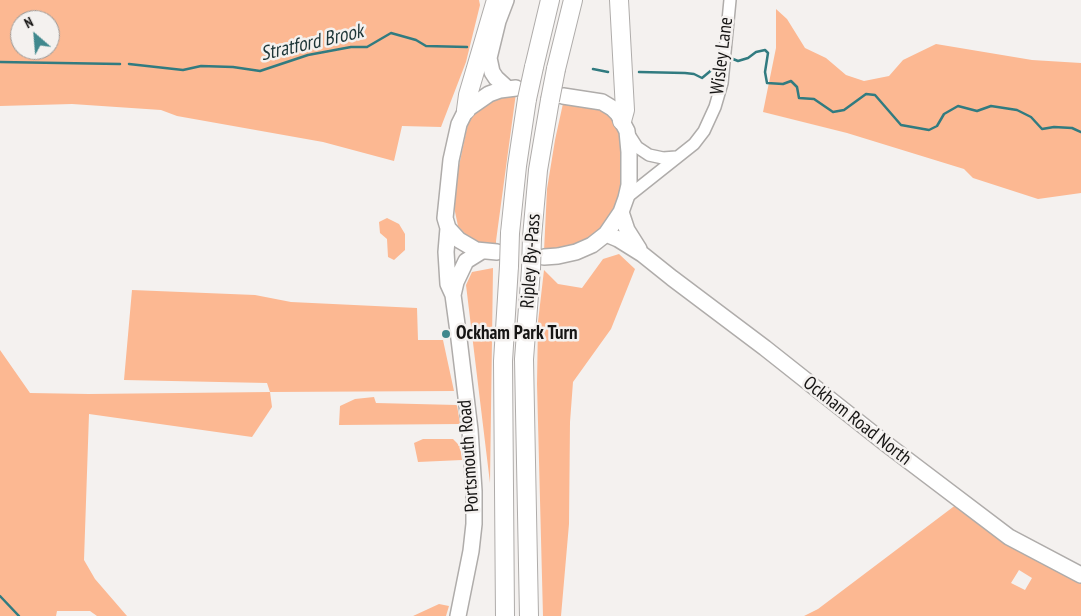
<!DOCTYPE html>
<style>
body{margin:0}
#map{position:relative;width:1081px;height:616px;overflow:hidden;background:#f4f1ef;font-family:"PT Sans Narrow",sans-serif}
canvas{display:block}
.north{position:absolute;left:10px;top:10px;width:50px;height:50px;box-sizing:border-box;background:#f4f1ef;border:1px solid #9b9997;border-radius:50%;rotate:333deg;font-size:14px;font-weight:700;line-height:20px;text-align:center;color:#161514}
.north::after{content:'';display:block;margin:auto;width:18px;height:22px;background:#40888d;clip-path:polygon(50% 0,100% 100%,50% 72%,0 100%)}
</style>
<div id="map">
<canvas width="1081" height="616"></canvas>
<div class="north">N</div>
</div>
<script>
const context = document.querySelector('canvas').getContext('2d');
context.lineJoin = 'round';
function fill(path, color) { context.fillStyle = color; context.fill(path, 'evenodd'); }
const poly = rows => new Path2D(rows.map(r => 'M' + r).join(''));
function strokePath(path, color, width, dash) { context.strokeStyle = color; context.lineWidth = width; context.lineCap = dash ? 'butt' : 'round'; context.setLineDash(dash || []); context.stroke(path); }
function drawText(font, color, halo, rows, align = 'center') {
  context.font = font + ' "PT Sans Narrow",sans-serif'; context.lineWidth = 5; context.setLineDash([]); context.textBaseline = 'middle'; context.strokeStyle = halo; context.fillStyle = color; for (const [text, x, y, turn = 0] of rows) {
    context.save(); context.translate(x, y); context.rotate((+turn || 0) * Math.PI / 180); context.textAlign = isNaN(turn) ? turn : align; if (halo) context.strokeText(text, 0, 0); context.fillText(text, 0, 0); context.restore();
  }
}
fill(poly([
 [0,0,479,0,480,5,466,62,441,127,402,126,394,161,323,142,177,116,161,110,72,104,0,106],
 [20,20,50,20,50,50,20,50],
 [776,9,787,19,805,48,826,58,846,75,864,81,889,76,903,60,936,44,1032,60,1081,63,1081,193,1038,199,973,178,964,169,847,133,763,112,776,48],
 [516,93,496,241,496,247,475,241,467,236,458,226,454,207,456,180,468,123,472,113,498,96],
 [564,99,598,106,614,118,622,139,622,194,607,223,594,236,581,244,544,251,547,189,555,140],
 [387,218,399,224,405,234,405,250,394,260,388,257,387,239,380,233,379,222],
 [619,254,635,269,611,329,573,382,570,422,569,524,561,616,543,616,537,384,538,322,544,270,558,284,582,288,603,259],
 [493,268,490,483,466,285,472,272],
 [132,290,255,295,291,302,417,308,418,340,443,340,454,391,270,392,272,407,252,437,89,414,84,560,95,579,127,616,97,616,90,611,57,611,56,616,0,616,0,350,30,393,89,394,270,392,267,383,124,380],
 [374,397,376,403,457,405,460,424,339,425,340,406,355,399],
 [423,439,453,439,460,446,462,460,418,462,414,443],
 [961,501,1081,582,1081,616,804,616,818,609],
 [1019,570,1032,578,1025,590,1011,583],
 [439,604,449,606,446,616,413,616]
]), '#fcb892');
strokePath(poly([
 [728,57,738,61,748,58,756,52,765,50,768,53,765,72,767,83,783,84,791,81,797,87,799,98,814,99,833,112,844,110,866,94,875,95,901,125,929,130,937,126,944,114,958,106,977,111,991,106,1017,110,1031,117,1042,129,1054,127,1072,128,1081,132],
 [0,62,120,64],
 [129,64,183,70,201,66,233,67,260,71,308,55,351,47,367,47,391,33,416,40,426,46,467,47],
 [593,69,608,72],
 [639,72,685,73,694,74,702,78,720,63],
 [0,596,19,616]
]), '#317b80', 2.5);
const minor = poly([
 [628,133,637,147,649,155,663,158,676,157],
 [626,198,694,144,704,131,715,107,722,83,730,0]
]);
const major = poly([
 [506,0,498,21,489,58,492,72,496,78,508,89],
 [621,212,627,230,639,249],
 [448,228,446,252,448,284,453,295,459,339,470,430,474,491,474,524,471,551,458,616],
 [606,234,618,239,642,254,672,278,765,348,885,443,1009,537,1081,575],
 [497,252,476,250,471,247,459,240,448,228,445,218,451,160,459,124,466,110,489,94,500,90,516,88],
 [544,257,558,256,576,252,592,245,606,234,621,212,626,198,629,185,629,152,627,131,618,114,612,108,602,102,563,96],
 [453,295,456,282,466,261,482,251]
]);
const highway = poly([
 [619,0,625,110,622,121],
 [534,67,550,0],
 [556,69,573,0],
 [466,110,468,95,496,0],
 [510,233,517,166,527,99],
 [532,237,538,170,550,100],
 [505,616,503,361,509,266],
 [529,616,524,359,531,269]
]);
strokePath(minor, '#afacaa', 14);
strokePath(major, '#afacaa', 18);
strokePath(highway, '#afacaa', 20);
strokePath(minor, '#fff', 11);
strokePath(major, '#fff', 15);
strokePath(highway, '#fff', 18);
const highwayBridge = poly([
 [527,99,534,67],
 [550,100,556,69],
 [509,266,510,233],
 [531,269,532,237]
]);
strokePath(highwayBridge, '#afacaa', 20, []);
strokePath(highwayBridge, '#fff', 18);
for (const [x, y, r, color] of [
 [446,334,5,"#40888d"]
]) { const dot = new Path2D(); dot.arc(x, y, r, 0, 2 * Math.PI); context.fillStyle = color; context.fill(dot); strokePath(dot, '#f4f1ef', 2); }
drawText('19px', '#161514', '#f4f1ef', [
 ["Wisley Lane",722,56,-83],
 ["Ripley By-Pass",531,261,-86],
 ["Ockham Road North",857,421,38],
 ["Portsmouth Road",469,456,-94]
]);
drawText('bold 19px', '#161514', '#f4f1ef', [
 ["Ockham Park Turn",456,334]
], 'left');
drawText('italic 20px', '#1e3638', '#f4f1ef', [
 ["Stratford Brook",312,43,-13]
]);
</script>
